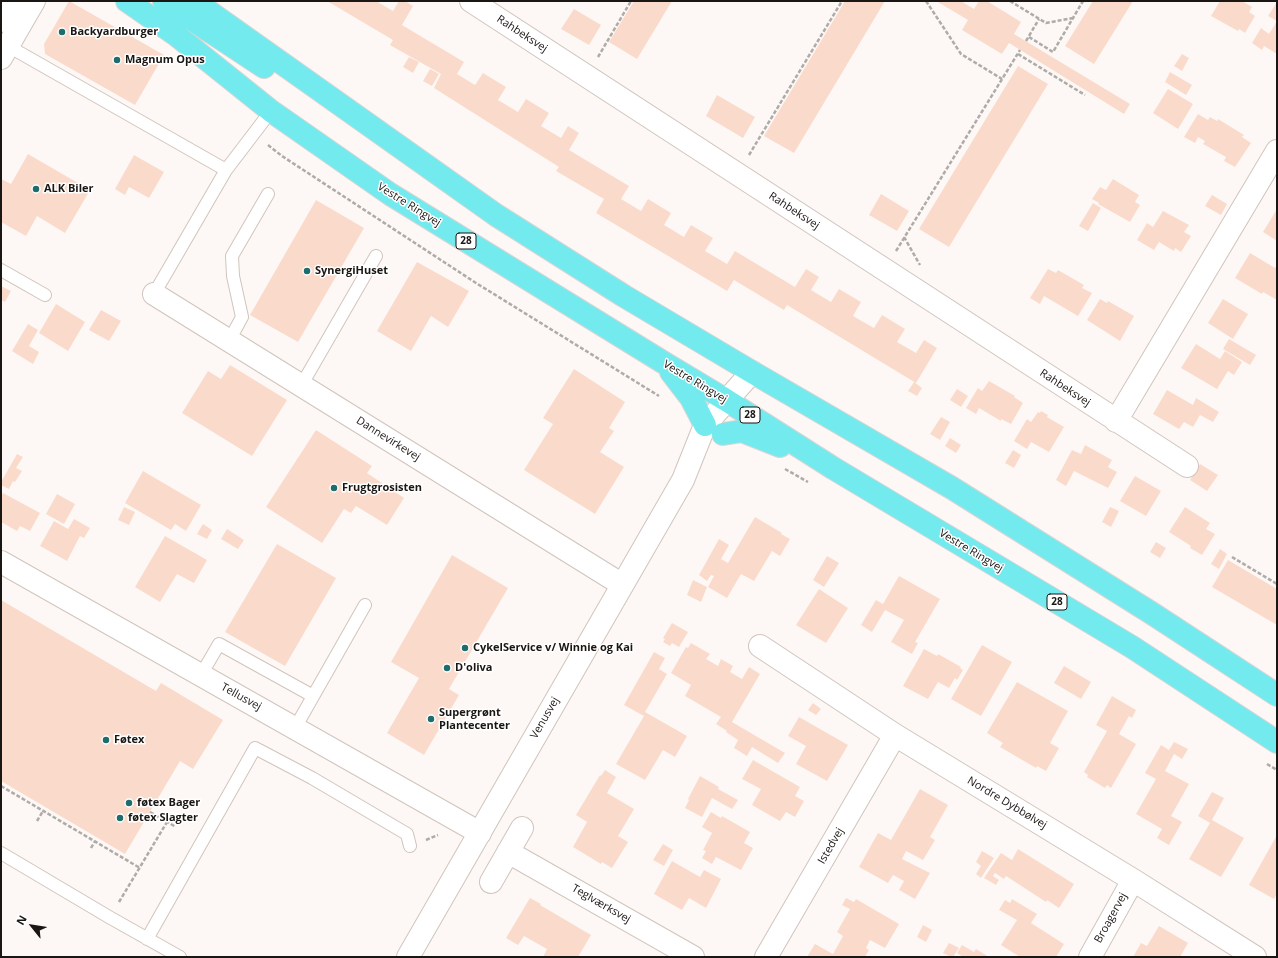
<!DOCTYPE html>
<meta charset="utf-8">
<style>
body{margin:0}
#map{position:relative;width:1278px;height:958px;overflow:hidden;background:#fdf8f5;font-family:"Open Sans",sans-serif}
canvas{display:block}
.frame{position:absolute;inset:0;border:2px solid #1a1613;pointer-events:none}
.north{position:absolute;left:12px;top:906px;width:40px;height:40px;-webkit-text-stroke:3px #fff;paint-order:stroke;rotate:300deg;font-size:11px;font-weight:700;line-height:16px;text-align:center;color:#1a1613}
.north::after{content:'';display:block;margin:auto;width:14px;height:18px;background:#1a1613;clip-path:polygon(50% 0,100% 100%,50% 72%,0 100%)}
</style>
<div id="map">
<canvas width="1278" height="958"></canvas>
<div class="frame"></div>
<div class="north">N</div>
</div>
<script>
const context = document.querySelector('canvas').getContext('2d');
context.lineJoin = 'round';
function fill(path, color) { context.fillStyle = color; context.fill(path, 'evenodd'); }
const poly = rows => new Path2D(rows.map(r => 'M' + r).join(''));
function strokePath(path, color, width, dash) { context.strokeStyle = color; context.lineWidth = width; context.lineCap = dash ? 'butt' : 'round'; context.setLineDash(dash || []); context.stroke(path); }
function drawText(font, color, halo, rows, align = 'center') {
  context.font = font + ' "Open Sans",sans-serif'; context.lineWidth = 3; context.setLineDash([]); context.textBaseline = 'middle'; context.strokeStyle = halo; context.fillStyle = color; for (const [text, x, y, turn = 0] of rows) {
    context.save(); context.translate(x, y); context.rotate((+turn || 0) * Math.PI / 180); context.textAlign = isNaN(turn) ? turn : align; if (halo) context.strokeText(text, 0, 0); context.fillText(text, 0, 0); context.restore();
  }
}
fill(poly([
 [69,1,164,55,135,105,45,54,44,44],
 [327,1,376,1,393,11,399,1,405,1,413,6,402,25,464,62,457,74,475,85,483,73,506,87,498,100,518,112,526,99,549,113,541,126,561,138,568,126,579,133,569,150,629,186,621,199,641,211,648,199,671,213,664,225,684,237,691,225,713,238,705,251,727,264,735,251,795,287,806,269,819,277,811,290,831,302,839,289,861,302,853,316,874,328,882,315,905,329,897,342,916,353,924,340,937,348,916,383,787,305,784,310,734,280,727,291,596,213,604,199,556,171,559,167,434,88,441,74,390,45,393,40],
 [634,1,672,1,637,59,609,42],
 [845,1,885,1,794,153,764,136],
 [936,1,961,1,974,9,979,1,987,1,1021,22,1014,34,1130,104,1124,114,1009,43,1002,54,962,30,968,20],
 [1093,1,1133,1,1094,64,1065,46],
 [1220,1,1242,1,1252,7,1249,12,1255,16,1245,33,1239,29,1238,31,1211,16],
 [1277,2,1277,54,1264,46,1262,50,1252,43,1261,28,1269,34,1277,21,1268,16],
 [574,9,601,25,589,45,561,29],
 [1182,54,1189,58,1182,71,1174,66],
 [409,57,419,62,413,73,403,67],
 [1018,66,1048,84,949,247,919,229],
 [430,69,439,74,432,86,423,81],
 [1170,72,1192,85,1186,95,1165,82],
 [1168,89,1193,104,1178,129,1153,113],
 [717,95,755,117,743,138,706,116],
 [1198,114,1208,120,1210,117,1217,121,1218,119,1244,135,1242,137,1251,143,1235,167,1224,161,1226,157,1203,144,1205,141,1198,137,1195,143,1184,137],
 [28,154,90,190,65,233,37,216,26,236,1,222,1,179,11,184],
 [134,155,164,172,149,198,129,187,125,195,115,189],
 [1113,179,1139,195,1135,202,1140,205,1130,222,1098,204,1099,203,1092,199,1100,187,1106,190],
 [881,194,909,211,897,231,869,215],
 [1212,195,1227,204,1221,215,1205,206],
 [316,200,364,228,298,342,250,315],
 [1093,203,1101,208,1088,231,1079,226],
 [1277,209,1277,241,1263,232],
 [1163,211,1189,225,1184,232,1191,236,1181,252,1175,248,1174,251,1159,242,1154,250,1137,240,1147,223,1153,227],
 [1250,253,1275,268,1277,265,1277,300,1263,292,1262,294,1235,278],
 [417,262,469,291,448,327,431,316,411,351,377,331],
 [1048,269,1056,273,1058,270,1084,285,1082,288,1092,293,1078,316,1044,296,1040,304,1030,298],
 [1,286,11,291,5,302,1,300],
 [1100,299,1107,303,1108,301,1134,316,1120,341,1087,320],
 [1223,299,1248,314,1233,339,1208,323],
 [56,304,85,322,68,351,39,333],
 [101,310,121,321,109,341,89,330],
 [28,324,38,330,29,346,39,352,33,364,12,351],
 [1229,339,1256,355,1250,365,1223,349],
 [1196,344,1220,359,1225,351,1242,362,1234,375,1228,371,1217,389,1181,368],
 [230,365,287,400,252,456,182,413,208,371,221,379],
 [574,369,625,402,609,428,614,431,600,452,624,467,595,514,524,470,553,424,543,418],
 [989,381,1015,396,1014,397,1023,403,1011,424,1001,419,1001,421,979,408,976,414,966,408,978,388,982,391],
 [914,382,922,388,917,396,908,391],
 [957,389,968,396,961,407,950,400],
 [1167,390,1193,405,1196,398,1219,412,1213,422,1200,415,1193,427,1184,422,1179,429,1153,414],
 [1041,411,1048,415,1047,417,1064,427,1049,452,1031,442,1027,449,1014,441,1027,419,1031,422,1038,412,1040,413],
 [941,417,950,422,940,440,930,434],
 [316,430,372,466,367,473,404,498,387,525,356,506,351,513,344,509,322,543,266,507],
 [950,438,961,445,956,453,945,446],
 [1085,445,1112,460,1108,467,1117,472,1108,488,1074,471,1066,486,1056,480,1072,450,1081,454],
 [1013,450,1021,455,1014,468,1005,463],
 [17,454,23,457,16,468,22,471,15,482,13,481,9,489,1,485,1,482],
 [1200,464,1218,475,1207,491,1190,480],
 [143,471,201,505,186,531,175,524,171,530,125,503],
 [1135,476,1161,491,1146,516,1120,501],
 [3,493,40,513,30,531,20,526,17,531,1,522,1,497],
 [57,494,75,504,64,524,46,514],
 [124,507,135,512,129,525,118,520],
 [1110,507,1119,511,1111,527,1102,522],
 [1185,507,1210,523,1206,529,1215,534,1202,555,1190,548,1191,546,1169,532],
 [755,517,782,533,781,534,790,539,780,556,772,551,754,581,741,574,727,598,708,587,714,576,711,575,707,581,699,575,719,539,729,545,721,559,728,563],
 [74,519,90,528,84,538,80,536,67,561,40,546,54,521,68,529],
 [203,524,212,530,207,539,197,534],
 [227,529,244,540,238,549,221,539],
 [165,536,207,560,194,583,177,574,160,602,135,587],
 [1156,542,1166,548,1160,558,1150,552],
 [277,544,336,578,285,666,225,632],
 [1220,549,1227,554,1219,569,1211,564],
 [452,555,508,588,449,689,459,695,424,755,387,733,419,678,391,662],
 [827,556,839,563,824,587,813,580],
 [1228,560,1277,589,1277,625,1212,587],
 [899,576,940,599,915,642,918,643,912,654,891,642,904,620,885,610,872,632,861,625,876,600,883,604],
 [693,580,707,587,701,602,687,595],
 [819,589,848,608,826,643,796,625],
 [1,600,156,691,161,683,223,720,193,769,180,761,125,854,1,781],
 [672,623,688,632,679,647,672,643,670,646,663,642,665,639,663,638],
 [691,643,710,654,706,659,718,666,721,659,733,666,730,672,742,679,749,667,760,674,732,722,785,753,778,763,752,747,747,756,734,748,738,740,726,732,727,731,716,724,721,717,685,696,691,685,671,673,686,647,688,648],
 [982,645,1012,662,981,716,951,699],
 [924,649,937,656,938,654,961,667,960,668,963,670,957,680,955,678,949,688,938,682,928,699,903,686],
 [654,652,665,658,659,669,667,674,645,712,687,736,675,757,663,750,645,780,616,764,644,716,624,705],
 [1064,666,1091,682,1081,699,1054,683],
 [1017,682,1068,711,1050,743,1059,748,1046,771,1037,766,1036,768,1000,747,1003,743,987,733],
 [1112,696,1136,710,1132,718,1129,716,1119,734,1136,744,1111,788,1107,785,1105,788,1087,777,1088,775,1084,772,1107,731,1096,725],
 [813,703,821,709,816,715,808,710],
 [799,717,848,745,827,781,796,764,806,746,788,736],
 [1174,742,1188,749,1182,759,1174,754,1165,771,1189,784,1171,816,1182,822,1169,845,1157,838,1162,829,1136,814,1156,779,1145,773,1161,745,1169,750],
 [753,760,800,787,795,796,804,801,795,817,786,812,780,821,752,805,761,789,742,779],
 [605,770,616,777,607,793,634,809,618,836,628,842,612,868,602,862,601,864,573,847,587,822,576,815,600,775,601,776],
 [700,776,719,787,718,789,738,800,732,809,712,798,702,817,685,808,689,800,688,799],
 [920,789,948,805,930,837,935,840,923,860,906,851,902,859,930,873,915,899,899,890,904,881,893,875,888,883,859,867,878,833,891,840],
 [1212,792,1224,798,1212,820,1244,838,1221,877,1189,859,1210,823,1198,816],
 [711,812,721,818,722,816,750,832,744,843,753,848,741,870,716,857,712,864,702,858,706,851,703,850,712,833,702,827],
 [1277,835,1277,894,1274,899,1249,885],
 [663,844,673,850,664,866,653,860],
 [1018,849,1074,884,1059,908,1047,900,1046,902,1006,876,1004,879,995,873,993,876,999,880,996,885,984,878,1001,853,1012,860],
 [982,851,994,858,981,878,976,874,981,866,976,862],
 [672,861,700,877,704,870,721,879,706,908,689,898,682,910,654,894],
 [530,898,541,904,540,905,591,935,578,957,543,957,547,949,524,936,518,945,506,938],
 [846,898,854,902,856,899,899,924,885,948,870,940,866,948,869,950,865,957,807,957,815,944,833,954,843,936,837,932,850,909,842,905],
 [1012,899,1037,914,1031,923,1064,944,1056,957,1020,957,1001,945,1017,920,999,910,1005,900,1010,903],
 [923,925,932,930,926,942,917,937],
 [1159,926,1188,943,1180,957,1133,957,1141,943,1147,946],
 [949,943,959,948,953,957,951,957,943,953],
 [962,945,974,952,976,949,989,957,963,957,957,953]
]), '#fadbcb');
const lane = poly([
 [8,46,226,170],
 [1,270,45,295],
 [154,294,226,170,271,111],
 [229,341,242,317,233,276,232,256,268,194],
 [301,386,376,256],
 [201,675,219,644,313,696],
 [295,728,365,605],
 [1,853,109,917,180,957],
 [147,939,255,748,312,778,407,834,410,846]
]);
const street = poly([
 [471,1,1187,466],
 [154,294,621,584],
 [1116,421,1277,151],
 [1,562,480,833],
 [760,646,895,735,1133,880,1255,957],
 [508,852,693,957],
 [491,882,522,828],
 [766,957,895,735],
 [1090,957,1133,880]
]);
const secondary = poly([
 [1,21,12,1],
 [1,58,34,1],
 [408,957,683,480,705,425,752,372]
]);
const primary = poly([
 [127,1,176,35,271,111,390,194,666,364,726,400,833,468,1132,647,1277,742],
 [164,1,264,67],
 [194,1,496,215,624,296,752,372,952,488,1153,614,1277,695],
 [671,372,691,398,705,425],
 [723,434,742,431,780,446]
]);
strokePath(lane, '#d1c4bd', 14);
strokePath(street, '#d1c4bd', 24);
strokePath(secondary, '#d1c4bd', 24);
strokePath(primary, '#d6d5d5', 24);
strokePath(poly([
 [926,1,961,54,1002,79],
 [1010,1,1046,23,1073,18],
 [1029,37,1053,52,1083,1],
 [1026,41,1039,19],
 [1018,54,1085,95],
 [598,57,631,1],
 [268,145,282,156,476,283,659,396],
 [749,155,842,1],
 [904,237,920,265],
 [896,251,1020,50],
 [785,469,808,482],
 [1232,557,1277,584],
 [1267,764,1277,770],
 [1,786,140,868],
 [150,812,176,827],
 [37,821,43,811],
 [426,840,438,835],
 [91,848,95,841],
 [119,902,167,822]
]), '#afaba8', 2.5, [4, 2]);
strokePath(lane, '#fff', 12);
strokePath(street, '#fff', 22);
strokePath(secondary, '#fff', 22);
strokePath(primary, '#73ebee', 22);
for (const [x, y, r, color] of [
 [62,32,4,"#1f6c6d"],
 [117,60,4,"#1f6c6d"],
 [36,189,4,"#1f6c6d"],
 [307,271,4,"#1f6c6d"],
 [334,488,4,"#1f6c6d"],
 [465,648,4,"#1f6c6d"],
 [447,668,4,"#1f6c6d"],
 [431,719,4,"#1f6c6d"],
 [106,740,4,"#1f6c6d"],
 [129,803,4,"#1f6c6d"],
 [120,818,4,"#1f6c6d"]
]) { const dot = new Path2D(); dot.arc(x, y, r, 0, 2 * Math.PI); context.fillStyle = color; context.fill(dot); strokePath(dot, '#fff', 1.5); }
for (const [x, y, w] of [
 [466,241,20],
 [750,415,20],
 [1057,602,20]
]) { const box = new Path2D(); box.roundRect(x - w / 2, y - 8, w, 16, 3); context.fillStyle = '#fff'; context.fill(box); strokePath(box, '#1a1613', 1); }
drawText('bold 10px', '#1a1613', null, [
 ["28",466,241],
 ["28",750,415],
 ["28",1057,602]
]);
drawText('bold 11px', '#1a1613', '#fff', [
 ["Backyardburger",70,32],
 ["Magnum Opus",125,60],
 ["ALK Biler",44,189],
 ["SynergiHuset",315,271],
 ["Frugtgrosisten",342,488],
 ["CykelService v/ Winnie og Kai",473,648],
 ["D'oliva",455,668],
 ["Supergrønt",439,713],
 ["Plantecenter",439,726],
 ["Føtex",114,740],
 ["føtex Bager",137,803],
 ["føtex Slagter",128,818]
], 'left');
drawText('11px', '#1a1613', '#fff', [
 ["Rahbeksvej",522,34,33],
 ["Vestre Ringvej",409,205,32],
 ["Rahbeksvej",794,211,33],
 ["Vestre Ringvej",695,382,31],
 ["Rahbeksvej",1065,388,33],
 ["Dannevirkevej",388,439,32],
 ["Vestre Ringvej",971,551,31],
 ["Tellusvej",241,697,29],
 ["Venusvej",545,718,-60],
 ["Nordre Dybbølvej",1007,803,31],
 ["Istedvej",831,846,-60],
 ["Teglværksvej",601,904,30],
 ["Broagervej",1111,918,-61]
]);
</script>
